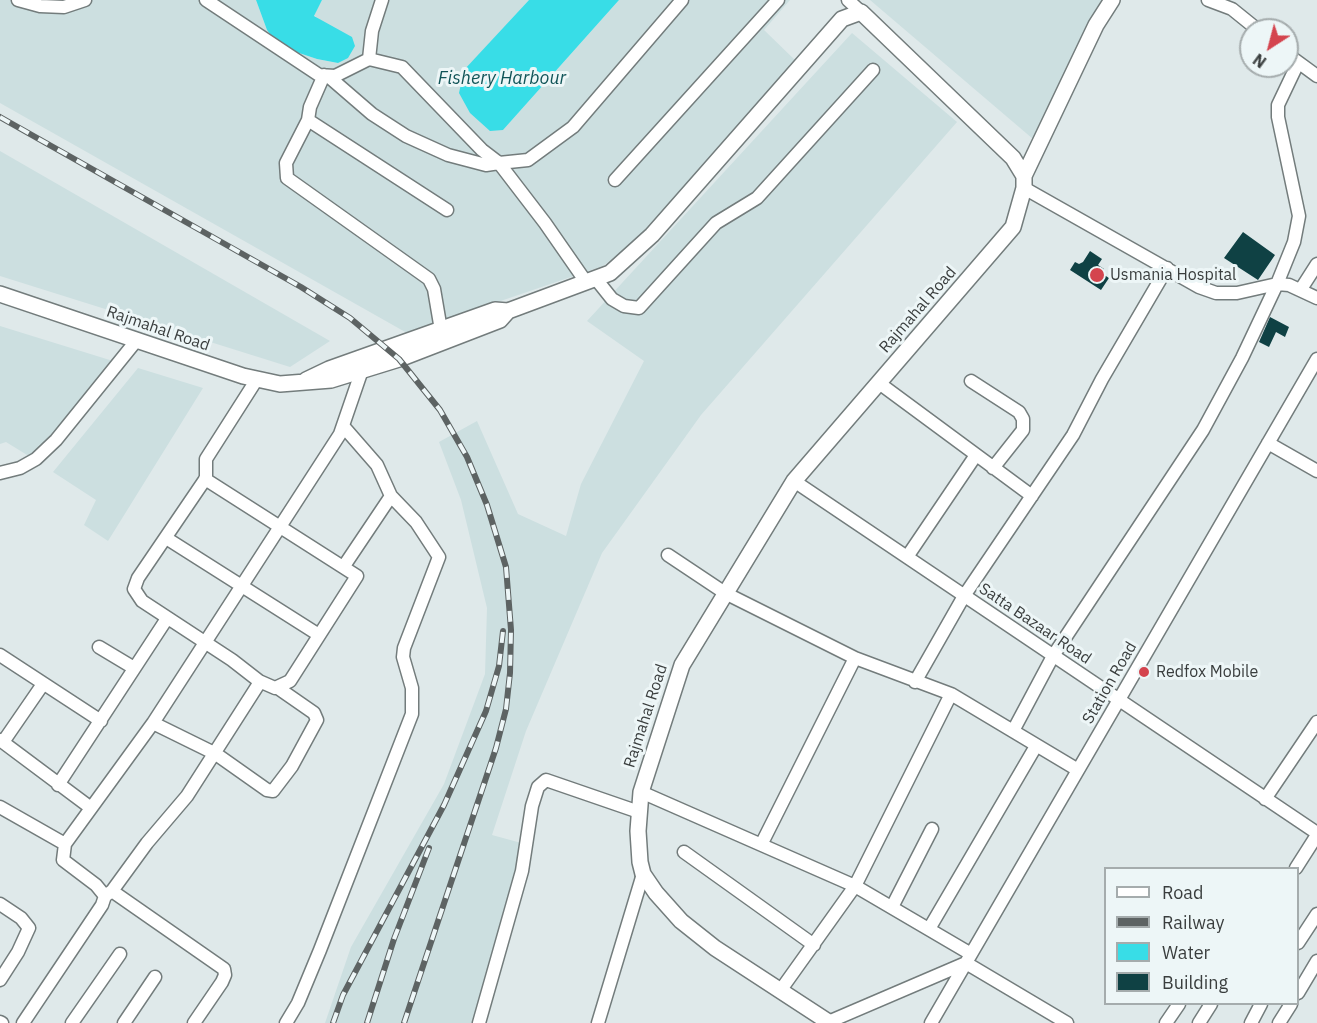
<!DOCTYPE html>
<style>
body{margin:0}
#map{position:relative;width:1317px;height:1023px;overflow:hidden;background:#dfe9ea;font-family:"IBM Plex Sans",sans-serif}
canvas{display:block}
.legend{position:absolute;left:1104px;top:867px;width:195px;height:138px;box-sizing:border-box;background:#edf6f7;border:2px solid #a5acad;margin:0;padding:8px 10px;list-style:none;font-size:18px;color:#3a3e3e}
.legend li{display:flex;align-items:center;gap:12px;height:30px}
.legend b{width:30px;border:2px solid #a5acad}
.north{position:absolute;left:1239px;top:18px;width:60px;height:60px;box-sizing:border-box;background:#edf6f7;border:2px solid #a5acad;border-radius:50%;rotate:216deg;font-size:16px;font-weight:700;line-height:24px;text-align:center;color:#3a3e3e}
.north::after{content:'';display:block;margin:auto;width:21px;height:27px;background:#d4444e;clip-path:polygon(50% 0,100% 100%,50% 72%,0 100%)}
</style>
<div id="map">
<canvas width="1317" height="1023"></canvas>
<ul class="legend">
<li><b style="height:8px;background:#fff"></b>Road</li>
<li><b style="height:8px;background:#5d6363"></b>Railway</li>
<li><b style="height:16px;background:#38dde7"></b>Water</li>
<li><b style="height:16px;background:#0f4144"></b>Building</li>
</ul>
<div class="north">N</div>
</div>
<script>
const context = document.querySelector('canvas').getContext('2d');
context.lineJoin = 'round';
function fill(path, color) { context.fillStyle = color; context.fill(path, 'evenodd'); }
const poly = rows => new Path2D(rows.map(r => 'M' + r).join(''));
function strokePath(path, color, width, dash) { context.strokeStyle = color; context.lineWidth = width; context.lineCap = dash ? 'butt' : 'round'; context.setLineDash(dash || []); context.stroke(path); }
function drawText(font, color, halo, rows, align = 'center') {
  context.font = font + ' "IBM Plex Sans",sans-serif'; context.lineWidth = 6; context.setLineDash([]); context.textBaseline = 'middle'; context.strokeStyle = halo; context.fillStyle = color; for (const [text, x, y, turn = 0] of rows) {
    context.save(); context.translate(x, y); context.rotate((+turn || 0) * Math.PI / 180); context.textAlign = isNaN(turn) ? turn : align; if (halo) context.strokeText(text, 0, 0); context.fillText(text, 0, 0); context.restore();
  }
}
fill(poly([
 [0,0,256,0,267,30,287,49,317,59,338,63,320,20,314,15,322,0,529,0,464,71,503,130,619,0,790,0,764,30,796,61,634,242,603,266,407,333,0,103],
 [870,0,1103,0,1033,139],
 [852,33,957,122,701,415,602,553,526,731,492,835,525,844,474,1023,325,1023,351,947,444,784,485,674,487,608,461,500,439,442,477,421,518,514,566,536,581,484,644,361,587,321],
 [0,151,330,341,290,367,0,276],
 [0,326,113,361,32,458,6,442,0,444],
 [138,368,203,388,108,541,84,525,96,500,53,472]
]), '#ccdfe0');
fill(poly([
 [256,0,322,0,314,16,352,37,355,46,348,58,338,63,317,59,287,49,276,42,267,30],
 [529,0,619,0,503,130,490,131,470,113,459,93,464,70]
]), '#38dde7');
fill(poly([
 [1243,232,1275,255,1258,280,1224,258],
 [1090,251,1102,259,1098,265,1104,269,1101,273,1109,278,1101,290,1070,270,1075,262,1079,264,1083,262],
 [1270,317,1289,327,1285,337,1276,332,1269,347,1259,342]
]), '#0f4144');
const minor = poly([
 [18,0,40,6,64,7,85,0],
 [206,0,319,75,335,76,369,59,402,67,482,150,499,163,528,160,573,127,682,0],
 [848,0,861,12],
 [1208,0,1232,9,1258,30],
 [1287,54,1317,76],
 [369,59,372,31,382,0],
 [324,75,310,107,308,120,286,163,287,178,429,279,434,289,441,330],
 [328,76,372,114,406,136,448,155,486,165,499,163,545,223,586,282],
 [308,120,447,210],
 [615,180,778,0],
 [1024,188,1199,287,1216,293,1237,293,1277,284,1289,285,1317,298],
 [596,279,612,299,624,306,639,308,716,223,757,198,873,70],
 [1301,289,1317,264],
 [971,381,1019,412,1023,419,1023,430,993,468],
 [879,383,1032,496],
 [1268,443,1317,471],
 [0,473,20,468,36,459,56,440,136,341],
 [205,479,357,576,290,681,275,688,259,681],
 [794,481,1317,833],
 [166,538,319,635],
 [668,555,725,593,855,658,951,694,1078,770],
 [907,557,976,455],
 [344,566,391,496],
 [99,647,134,668],
 [0,655,101,721],
 [915,682,964,596,1073,435,1102,379,1167,268],
 [153,723,216,754,267,790,273,791,292,766,317,720,314,713,278,688],
 [1013,731,1053,656,1203,430,1242,358,1277,284,1294,242,1299,216,1278,117,1278,105,1298,63],
 [0,740,91,808],
 [3,742,43,684],
 [58,785,166,620],
 [641,792,855,886,971,954],
 [1265,799,1317,722],
 [0,807,65,844],
 [762,843,855,658],
 [684,852,814,945],
 [1296,868,1317,835],
 [112,891,224,969,225,975,222,982,194,1023],
 [105,896,96,885,63,860,65,844,153,723,340,434,362,370],
 [0,904,21,918,29,928,18,952,0,980],
 [892,907,932,829],
 [929,929,1036,746],
 [1298,943,1317,914],
 [780,991,855,886,951,694],
 [1298,993,1317,961],
 [0,1022,2,1023],
 [23,1023,102,905,105,896,112,891,147,843,187,796,258,685,259,681,232,660,142,601,134,589,138,578,206,478,206,459,257,379],
 [72,1023,120,954],
 [124,1023,155,977],
 [286,1023,298,1003,320,950,412,714,412,688,403,657,404,648,439,557,416,522,391,496,377,465,343,426],
 [479,1023,522,871,532,806,538,787,546,780,639,812],
 [598,1023,643,874],
 [826,1023,966,963,1067,1023],
 [931,1023,1317,359],
 [1166,1023,1179,1004],
 [1199,1023,1211,1004],
 [1251,1023,1261,1004],
 [1279,1023,1291,1004]
]);
const major = poly([
 [1024,176,1096,25,1112,0],
 [0,294,243,376,280,384,331,380,399,359,500,320,508,311],
 [306,380,329,369,495,310,508,311,610,273,652,235,842,19,861,12,1013,158,1024,176,1024,188,1013,227,794,481,682,665,641,792,638,831,640,862,643,874,656,893,681,921,715,948,830,1023]
]);
strokePath(minor, '#737c7c', 15);
strokePath(major, '#737c7c', 18);
strokePath(minor, '#fff', 12);
strokePath(major, '#fff', 15);
const rail = poly([
 [0,117,301,287,350,318,399,359,440,410,467,457,487,505,506,567,511,630,510,673,506,709,496,748,404,1023],
 [333,1023,343,995,444,805,486,711,499,666,503,631],
 [367,1023,394,939,429,848]
]);
strokePath(rail, '#5d6363', 6);
strokePath(rail, '#edf6f7', 4, [11]);
for (const [x, y, r, color] of [
 [1097,275,8,"#d4444e"],
 [1144,672,6,"#d4444e"]
]) { const dot = new Path2D(); dot.arc(x, y, r, 0, 2 * Math.PI); context.fillStyle = color; context.fill(dot); strokePath(dot, '#edf6f7', 2); }
drawText('16px', '#3a3e3e', '#edf6f7', [
 ["Usmania Hospital",1110,275],
 ["Redfox Mobile",1156,672]
], 'left');
drawText('16px', '#3a3e3e', '#edf6f7', [
 ["Rajmahal Road",918,310,-49],
 ["Rajmahal Road",158,329,19],
 ["Satta Bazaar Road",1035,624,34],
 ["Station Road",1110,683,-60],
 ["Rajmahal Road",646,716,-72]
]);
drawText('italic 18px', '#105458', '#edf6f7', [
 ["Fishery Harbour",502,79]
]);
</script>
